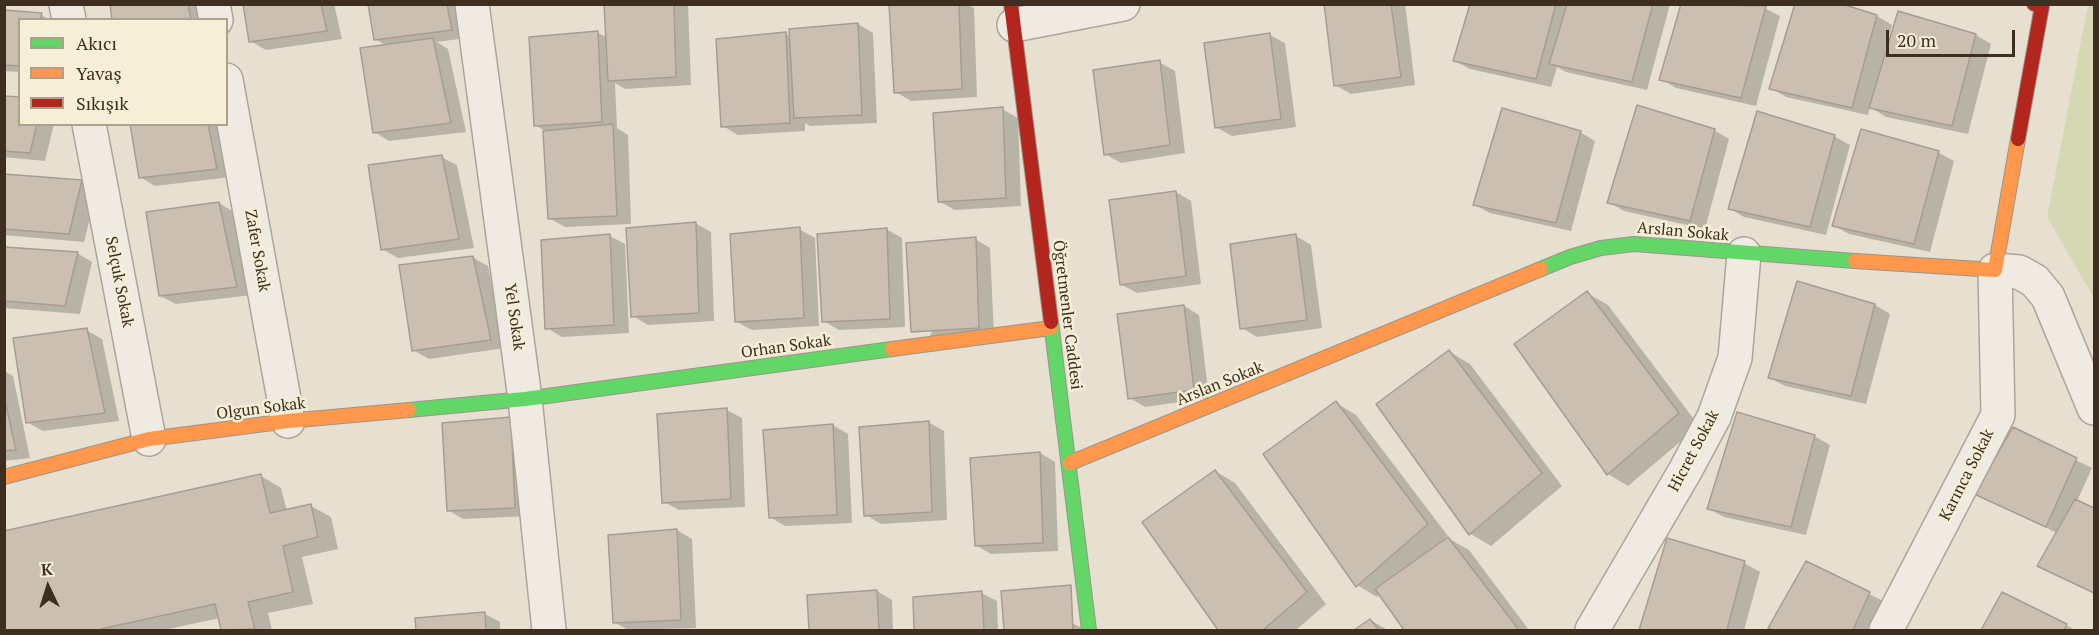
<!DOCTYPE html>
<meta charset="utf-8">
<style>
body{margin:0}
#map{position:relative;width:2099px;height:635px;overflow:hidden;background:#e7e0d1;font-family:"PT Serif",serif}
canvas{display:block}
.frame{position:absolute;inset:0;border:6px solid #3d2e20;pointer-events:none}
.legend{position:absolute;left:18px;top:18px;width:210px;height:108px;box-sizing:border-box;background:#f7eed8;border:2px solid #ada18e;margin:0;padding:8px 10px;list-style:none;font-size:18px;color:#3d2e20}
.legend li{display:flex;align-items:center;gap:12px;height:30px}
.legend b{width:30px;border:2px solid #ada18e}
.north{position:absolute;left:18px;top:557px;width:60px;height:60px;-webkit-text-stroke:4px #f7eed8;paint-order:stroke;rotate:356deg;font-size:16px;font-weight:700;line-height:24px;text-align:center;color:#3d2e20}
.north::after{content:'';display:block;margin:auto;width:21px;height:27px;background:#3d2e20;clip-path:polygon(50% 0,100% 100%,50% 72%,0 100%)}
.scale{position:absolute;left:1886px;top:30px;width:129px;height:27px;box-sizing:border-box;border:3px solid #3d2e20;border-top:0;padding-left:8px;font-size:18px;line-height:21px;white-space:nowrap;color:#3d2e20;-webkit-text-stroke:4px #f7eed8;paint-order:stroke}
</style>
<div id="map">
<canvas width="2099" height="635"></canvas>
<div class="frame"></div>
<ul class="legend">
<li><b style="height:8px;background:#63d668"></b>Akıcı</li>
<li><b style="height:8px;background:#ff974d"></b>Yavaş</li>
<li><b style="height:8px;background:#b3261e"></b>Sıkışık</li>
</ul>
<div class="north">K</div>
<div class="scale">20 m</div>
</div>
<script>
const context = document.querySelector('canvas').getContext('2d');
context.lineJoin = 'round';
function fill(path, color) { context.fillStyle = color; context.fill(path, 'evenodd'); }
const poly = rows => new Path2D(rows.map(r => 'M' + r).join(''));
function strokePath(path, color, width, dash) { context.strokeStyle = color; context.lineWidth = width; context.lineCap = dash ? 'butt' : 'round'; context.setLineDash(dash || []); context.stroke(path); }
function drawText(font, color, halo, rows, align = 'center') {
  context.font = font + ' "PT Serif",serif'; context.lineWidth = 5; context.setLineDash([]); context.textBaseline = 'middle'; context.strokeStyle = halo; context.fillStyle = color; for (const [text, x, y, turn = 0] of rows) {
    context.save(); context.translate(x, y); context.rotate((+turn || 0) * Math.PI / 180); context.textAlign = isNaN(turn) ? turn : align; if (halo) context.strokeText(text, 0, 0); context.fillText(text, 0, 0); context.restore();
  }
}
fill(poly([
 [2088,5,2094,5,2094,298,2047,217]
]), '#d6d7b3');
fill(poly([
 [112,4,201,4,204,20,114,20],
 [245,4,334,4,342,39,266,50,250,41],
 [370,4,459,4,466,38,437,42,448,49,466,132,389,141,374,132,387,46,375,39],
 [606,4,688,4,691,85,625,89,615,83,617,128,628,135,631,224,565,227,549,218,545,131,535,125,598,33,608,38],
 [903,4,967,4,974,8,977,97,911,101,896,92],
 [1325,4,1405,4,1415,85,1351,94,1335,85],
 [1472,4,1670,4,1647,90,1566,72,1557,67,1551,87,1470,69,1455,61],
 [1683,4,1757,4,1780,16,1756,106,1676,88,1661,79],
 [4,12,41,15,50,20,20,20,20,72,4,71],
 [1899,13,1976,35,1991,44,1968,134,1886,117,1870,107,1868,115,1786,97,1771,88,1877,16,1892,25,1884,55,1886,56],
 [858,24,873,33,877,123,810,126,805,123,805,131,738,135,723,126,786,34,791,37],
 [1270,35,1285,43,1296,127,1232,136,1216,127],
 [1159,62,1175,71,1185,153,1121,163,1105,154],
 [4,98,20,124,54,124,45,161,4,157],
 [1002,109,1018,118,1021,206,955,210,940,202],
 [132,124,221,124,231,177,155,186,140,177],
 [1714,130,1729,139,1705,229,1624,211,1609,202],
 [1862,130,1939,153,1954,161,1930,252,1849,234,1833,225],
 [1580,132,1595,141,1571,231,1490,213,1475,205],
 [1834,136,1850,145,1826,235,1744,217,1729,208],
 [441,157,457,165,474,248,398,258,382,249],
 [4,175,82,182,97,190,84,242,4,235],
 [1176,192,1191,201,1201,284,1137,293,1122,285],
 [219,203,234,212,252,295,176,304,160,296],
 [695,223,711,232,714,321,648,325,633,316],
 [799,229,815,238,819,326,752,330,737,322],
 [886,229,902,238,905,327,839,330,824,321],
 [610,236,625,244,629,333,562,337,547,328],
 [1296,236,1311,245,1322,328,1257,337,1242,328],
 [975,239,990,248,994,336,928,340],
 [4,248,77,253,92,262,80,314,4,308],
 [472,257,488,266,505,348,429,359,413,350],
 [1798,282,1875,305,1890,314,1866,404,1785,386,1770,378],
 [1587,293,1608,305,1699,426,1628,486,1608,474,1516,344],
 [1184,306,1199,315,1209,398,1145,407,1130,398],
 [86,330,102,339,119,421,43,431,27,422],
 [1450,352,1470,364,1562,486,1491,546,1471,534,1379,404],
 [4,371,13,376,30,458,4,461],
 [1336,403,1356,415,1448,536,1446,537,1469,550,1529,630,1406,630,1380,594,1377,597,1357,585],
 [727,410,742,418,745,507,679,510,664,502],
 [511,418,530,516,463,519,448,510],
 [928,422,944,431,947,520,881,524,866,515],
 [833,425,848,434,852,523,785,526,770,517],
 [2013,429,2092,468,2077,501,2094,510,2094,593,2039,566,2057,533,1976,494],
 [1814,436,1830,445,1806,535,1724,517,1709,509],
 [1040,453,1055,462,1058,551,991,554,976,545],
 [1215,471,1235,483,1326,604,1296,630,1220,630,1144,523],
 [261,476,281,488,287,511,311,506,331,517,338,549,302,557,313,604,268,613,272,630,222,630,220,618,164,630,4,630,4,533],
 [677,530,692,539,696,628,628,630,614,622],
 [1668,540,1744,563,1760,572,1744,630,1641,630],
 [1807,563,1885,602,1872,630,1775,630,1770,628],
 [877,591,892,600,893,630,811,630,809,597],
 [1003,592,1087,630,1005,630],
 [981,593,997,601,998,630,916,630,914,599],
 [2003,594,2066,625,2075,630,1983,630],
 [485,614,500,622,500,630,418,630,417,619],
 [1370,620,1388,630,1357,630]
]), '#0003');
const building = poly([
 [110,4,188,4,191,20,112,20,110,4],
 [243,4,321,4,327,31,249,42,243,4],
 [368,4,447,4,452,30,374,40,368,4],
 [604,4,674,4,676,77,608,81,604,4],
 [889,4,959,4,962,89,894,93,889,4],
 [1324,4,1391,4,1401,77,1334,86,1324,4],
 [1470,4,1556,4,1536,79,1453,61,1470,4],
 [1567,4,1653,4,1632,82,1549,64,1567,4],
 [1681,4,1766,6,1741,98,1659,80,1681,4],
 [1795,4,1842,4,1877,15,1852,108,1769,89,1795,4],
 [4,10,42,13,40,20,20,20,20,66,4,65,4,10],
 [1898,11,1976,34,1952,126,1869,108,1898,11],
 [858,23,862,115,794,118,789,29,858,23],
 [598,31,602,122,534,126,529,37,598,31],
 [786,32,790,123,721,127,716,39,786,32],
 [1270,33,1281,119,1215,128,1204,43,1270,33],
 [433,38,451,123,373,133,360,48,433,38],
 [1160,60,1170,145,1104,155,1093,70,1160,60],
 [4,96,20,97,20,124,37,124,30,153,4,151,4,96],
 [1637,105,1715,129,1690,221,1607,203,1637,105],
 [1003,107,1006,198,938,202,933,113,1003,107],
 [1502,108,1581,131,1556,223,1473,205,1502,108],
 [1757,111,1835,135,1810,227,1728,209,1757,111],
 [130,124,208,124,217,169,139,178,130,124],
 [613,124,617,216,548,219,543,131,613,124],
 [1861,129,1939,151,1914,244,1832,226,1861,129],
 [442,155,459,239,381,250,368,165,442,155],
 [4,174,82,180,69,234,4,229,4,174],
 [1176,191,1186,276,1120,285,1109,200,1176,191],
 [219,202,237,287,159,296,146,212,219,202],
 [696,222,699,313,631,317,626,228,696,222],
 [800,227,804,318,735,322,730,234,800,227],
 [887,228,890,319,822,322,817,234,887,228],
 [610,234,614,325,545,329,541,240,610,234],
 [1296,234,1307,320,1240,329,1230,244,1296,234],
 [976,237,979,328,911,332,906,243,976,237],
 [4,247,78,252,65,306,4,301,4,247],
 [473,256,491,340,412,351,399,265,473,256],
 [1797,281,1875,304,1851,396,1768,378,1797,281],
 [1587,291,1679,413,1607,475,1514,344,1587,291],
 [1184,305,1194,390,1128,399,1117,314,1184,305],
 [87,328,105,413,26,423,13,338,87,328],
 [1449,350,1542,473,1469,535,1376,404,1449,350],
 [4,396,16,450,4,451,4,396],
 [1336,401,1428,524,1356,587,1263,454,1336,401],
 [727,408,731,499,662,503,657,414,727,408],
 [1737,412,1815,435,1791,527,1707,509,1737,412],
 [511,417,515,508,447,511,442,423,511,417],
 [929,421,932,512,864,516,859,427,929,421],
 [833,424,837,515,769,518,763,430,833,424],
 [2013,427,2077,458,2046,527,1974,494,2013,427],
 [1040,452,1043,543,975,546,970,458,1040,452],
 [1215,470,1307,592,1263,630,1218,630,1142,522,1215,470],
 [261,474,270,513,311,504,318,537,283,546,293,592,248,602,255,629,221,630,215,604,101,629,101,630,4,630,4,531,261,474],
 [2075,499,2094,508,2094,593,2037,566,2075,499],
 [677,529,681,620,613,623,608,535,677,529],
 [1448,537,1519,630,1404,630,1375,589,1448,537],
 [1667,538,1745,561,1727,630,1639,630,1667,538],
 [1806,561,1870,592,1853,630,1773,630,1768,628,1806,561],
 [1071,585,1073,630,1004,630,1001,591,1071,585],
 [877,590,879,630,809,630,807,595,877,590],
 [982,591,984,630,914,630,913,597,982,591],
 [2002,592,2067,624,2064,630,1981,630,2002,592],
 [485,612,486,630,416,630,415,618,485,612],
 [1370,619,1379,630,1354,630,1370,619]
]);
fill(building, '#cbbfb2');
strokePath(building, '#a89c90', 1.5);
const street = poly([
 [66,4,69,20],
 [213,4,216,20],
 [472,4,525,399,549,630],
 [1014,25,1123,4],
 [226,80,288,421],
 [89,124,149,439],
 [1592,630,1685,471,1714,417,1735,358,1744,254],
 [1886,630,1998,415,1995,270,2019,272,2035,281,2048,297,2094,408]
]);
const fast = poly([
 [1541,269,1570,257,1601,248,1634,244,1855,261],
 [1051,322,1089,630],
 [409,410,525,399,892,349]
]);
const slow = poly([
 [1855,261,1995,270,2018,139],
 [892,349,1051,328],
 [1070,463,1541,269],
 [4,477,149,439,288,421,409,410]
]);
const jam = poly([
 [1011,4,1051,322],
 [2018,139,2042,6,2034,4]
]);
strokePath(street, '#ada599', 36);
strokePath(fast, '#9c958a', 16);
strokePath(slow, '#9c958a', 16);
strokePath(jam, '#9c958a', 16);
strokePath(street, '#efebe3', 33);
strokePath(fast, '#63d668', 14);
strokePath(slow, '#ff974d', 14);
strokePath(jam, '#b3261e', 14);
drawText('16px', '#3d2e20', '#f7eed8', [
 ["Arslan Sokak",1683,232,5],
 ["Zafer Sokak",257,251,80],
 ["Selçuk Sokak",119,282,79],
 ["Öğretmenler Caddesi",1067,315,83],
 ["Yel Sokak",514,317,82],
 ["Orhan Sokak",786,347,-8],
 ["Arslan Sokak",1220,384,-22],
 ["Olgun Sokak",261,409,-7],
 ["Hicret Sokak",1694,451,-62],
 ["Karınca Sokak",1967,475,-63]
]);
</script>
